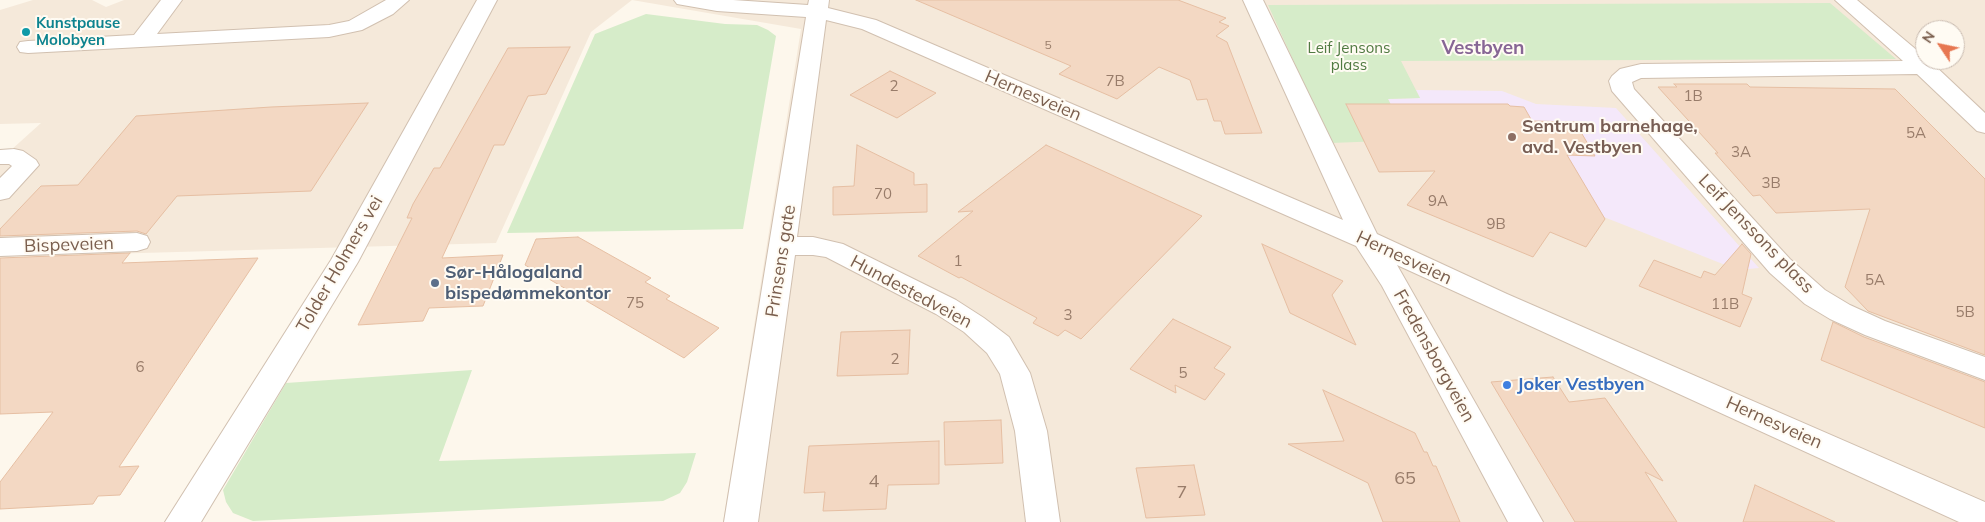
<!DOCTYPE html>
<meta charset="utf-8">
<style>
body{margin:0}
#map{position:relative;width:1985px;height:522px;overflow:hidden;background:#fdf7ec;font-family:Mulish,sans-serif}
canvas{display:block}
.north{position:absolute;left:1915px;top:20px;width:50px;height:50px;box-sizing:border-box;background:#fffbf3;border:1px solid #cabcb1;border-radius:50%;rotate:304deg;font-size:14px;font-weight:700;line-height:20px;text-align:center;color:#7a5e4d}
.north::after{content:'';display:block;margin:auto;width:18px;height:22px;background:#e77751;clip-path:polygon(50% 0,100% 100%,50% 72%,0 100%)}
</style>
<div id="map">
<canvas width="1985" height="522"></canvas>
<div class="north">N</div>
</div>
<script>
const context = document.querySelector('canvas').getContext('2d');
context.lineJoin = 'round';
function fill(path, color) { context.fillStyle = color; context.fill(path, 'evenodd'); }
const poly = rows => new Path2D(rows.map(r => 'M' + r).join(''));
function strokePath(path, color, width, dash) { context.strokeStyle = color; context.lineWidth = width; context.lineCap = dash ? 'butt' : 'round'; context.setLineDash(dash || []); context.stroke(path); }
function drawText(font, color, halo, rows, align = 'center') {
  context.font = font + ' Mulish,sans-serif'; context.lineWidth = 4; context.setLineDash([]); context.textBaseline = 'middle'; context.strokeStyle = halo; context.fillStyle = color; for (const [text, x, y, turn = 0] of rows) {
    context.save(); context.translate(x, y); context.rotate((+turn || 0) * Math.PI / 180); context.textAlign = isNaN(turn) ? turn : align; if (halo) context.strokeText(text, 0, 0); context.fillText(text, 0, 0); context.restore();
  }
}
fill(poly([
 [33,0,92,0,106,7,124,0,1985,0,1985,522,723,522,801,29,632,0,591,32,496,243,0,257,0,160,41,123,0,124,0,10],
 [1925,30,1955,30,1955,60,1925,60]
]), '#f5e9da');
fill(poly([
 [1416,90,1502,91,1536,104,1616,108,1759,268,1738,270,1409,140,1388,99,1420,98]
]), '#f4e8fa');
fill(poly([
 [1830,3,1896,59,1401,61,1420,98,1388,99,1409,140,1331,143,1268,5],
 [646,14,725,24,757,25,768,30,776,36,743,229,507,233,595,34],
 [472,370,439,461,696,453,687,482,680,493,663,501,253,521,233,513,226,502,223,490,286,383]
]), '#d6ecc9');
const building = poly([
 [916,0,1178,0,1226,18,1219,22,1229,26,1216,36,1227,42,1262,133,1225,134,1221,121,1214,121,1207,99,1197,100,1190,80,1159,67,1117,99,1059,74,1071,66,916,0],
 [570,47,546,94,528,96,504,145,494,145,442,258,503,255,483,306,429,308,423,321,358,325,412,218,407,218,413,204,434,168,440,168,508,48,570,47],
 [890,71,936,93,897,118,850,95,890,71],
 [1674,84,1747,84,1750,87,1895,89,1985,179,1985,355,1868,311,1845,287,1870,209,1776,213,1760,195,1753,196,1715,153,1718,153,1658,87,1677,87,1674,84],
 [368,103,311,191,177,196,146,234,137,231,0,236,0,229,41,186,78,185,136,116,271,107,368,103],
 [1346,104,1508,104,1510,106,1524,107,1532,121,1575,122,1595,156,1567,155,1605,219,1586,247,1550,232,1533,257,1407,205,1435,171,1379,172,1346,104],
 [857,145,914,173,914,185,927,184,927,212,833,215,833,187,854,186,857,145],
 [1046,145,1202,216,1081,339,1065,330,1058,336,1033,323,1037,318,961,277,959,278,918,256,973,211,958,212,1046,145],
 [578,237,651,278,645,282,670,296,666,299,719,328,684,358,525,265,536,239,578,237],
 [1262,244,1343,281,1332,295,1356,345,1290,313,1262,244],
 [1742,244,1751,254,1742,294,1752,298,1740,327,1639,286,1654,260,1701,278,1704,271,1715,275,1742,244],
 [130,253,122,263,258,258,119,467,139,466,120,495,98,496,93,504,0,509,0,482,53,412,0,414,0,258,130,253],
 [1173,319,1231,347,1214,368,1225,374,1205,400,1175,385,1176,393,1130,369,1173,319],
 [1833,322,1864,337,1985,382,1985,428,1821,360,1833,322],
 [910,330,908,374,837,376,841,332,910,330],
 [1553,377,1569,402,1605,398,1663,481,1645,472,1677,522,1575,522,1491,382,1553,377],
 [1323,390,1415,433,1424,452,1427,452,1433,466,1436,466,1460,522,1383,522,1368,483,1288,444,1344,441,1323,390],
 [1001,420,1003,463,945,465,944,422,1001,420],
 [939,441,939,484,888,485,886,509,823,511,825,492,804,493,809,446,939,441],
 [1194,465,1205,515,1146,518,1136,468,1194,465],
 [1755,485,1835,522,1743,522,1755,485]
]);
fill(building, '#f3d8c3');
strokePath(building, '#e6bfa3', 1);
const minor = poly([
 [161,0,182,0,157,34,329,25,349,21,386,0,409,0,393,14,362,30,329,37,28,53,20,52,17,47,20,42,28,41,134,35,161,0],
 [477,0,497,0,358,262,201,522,165,522,331,260,477,0],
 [674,0,733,0,808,5,809,0,829,0,828,8,876,20,1343,220,1243,0,1263,0,1377,234,1507,294,1985,502,1985,522,1959,522,1397,265,1543,522,1508,522,1382,286,1356,246,862,29,826,20,797,237,813,237,843,244,956,300,984,318,1009,337,1030,373,1047,431,1060,522,1026,522,1015,431,1000,374,987,353,964,332,936,314,826,257,813,255,795,255,758,522,724,522,806,17,717,11,677,4,674,0],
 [1835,0,1857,0,1925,57,1925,60,1931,62,1985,113,1985,133,1977,131,1917,74,1641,78,1632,82,1634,89,1790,259,1825,290,1850,305,1885,321,1985,357,1985,380,1865,335,1830,319,1805,304,1770,273,1612,91,1609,81,1612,76,1620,69,1641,64,1903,61,1835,0],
 [14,149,23,151,36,160,39,165,9,198,0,200,0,178,12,166,9,164,0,164,0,150,14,149],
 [137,233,147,236,150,242,147,248,137,251,0,256,0,238,137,233]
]);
strokePath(minor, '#d1c0b0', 2);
fill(minor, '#fff');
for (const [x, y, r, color] of [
 [26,32,5,"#0f9aa8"],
 [1512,137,5,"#8d6e63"],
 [435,283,5,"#5c6f8a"],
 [1507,385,5,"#3f7fe0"]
]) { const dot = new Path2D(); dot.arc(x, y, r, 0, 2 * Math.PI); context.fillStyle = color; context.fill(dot); strokePath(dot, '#fffbf3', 2); }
drawText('12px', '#987c6a', null, [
 ["5",1048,45]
]);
drawText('bold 15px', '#0d838f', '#fffbf3', [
 ["Kunstpause",36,23],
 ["Molobyen",36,40]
], 'left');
drawText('15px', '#507a41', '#fffbf3', [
 ["Leif Jensons",1349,48],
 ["plass",1349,65]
]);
drawText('15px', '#987c6a', null, [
 ["7B",1115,81],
 ["2",894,86],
 ["1B",1693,96],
 ["5A",1916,133],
 ["3A",1741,152],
 ["3B",1771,183],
 ["70",883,194],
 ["9A",1438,201],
 ["9B",1496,224],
 ["1",958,261],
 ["5A",1875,280],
 ["75",635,303],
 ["11B",1725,304],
 ["5B",1965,312],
 ["3",1068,315],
 ["2",895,359],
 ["6",140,367],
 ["5",1183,373]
]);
drawText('18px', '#7a5e4d', '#fffbf3', [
 ["Hernesveien",1033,96,23],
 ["Leif Jenssons plass",1756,234,46],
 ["Bispeveien",69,245,-2],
 ["Hernesveien",1404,258,25],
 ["Prinsens gate",781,261,-81],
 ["Tolder Holmers vei",340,264,-60],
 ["Hundestedveien",911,292,28],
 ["Fredensborgveien",1434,356,61],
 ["Hernesveien",1774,423,24]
]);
drawText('bold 18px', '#785e54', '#fffbf3', [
 ["Sentrum barnehage,",1522,127],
 ["avd. Vestbyen",1522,148]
], 'left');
drawText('bold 18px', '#4e5e75', '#fffbf3', [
 ["Sør-Hålogaland",445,273],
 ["bispedømmekontor",445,294]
], 'left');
drawText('bold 18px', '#366cbe', '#fffbf3', [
 ["Joker Vestbyen",1517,385]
], 'left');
drawText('18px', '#987c6a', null, [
 ["65",1405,479],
 ["4",874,482],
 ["7",1182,493]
]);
drawText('bold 19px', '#876695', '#fffbf3', [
 ["Vestbyen",1483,48]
]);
</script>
